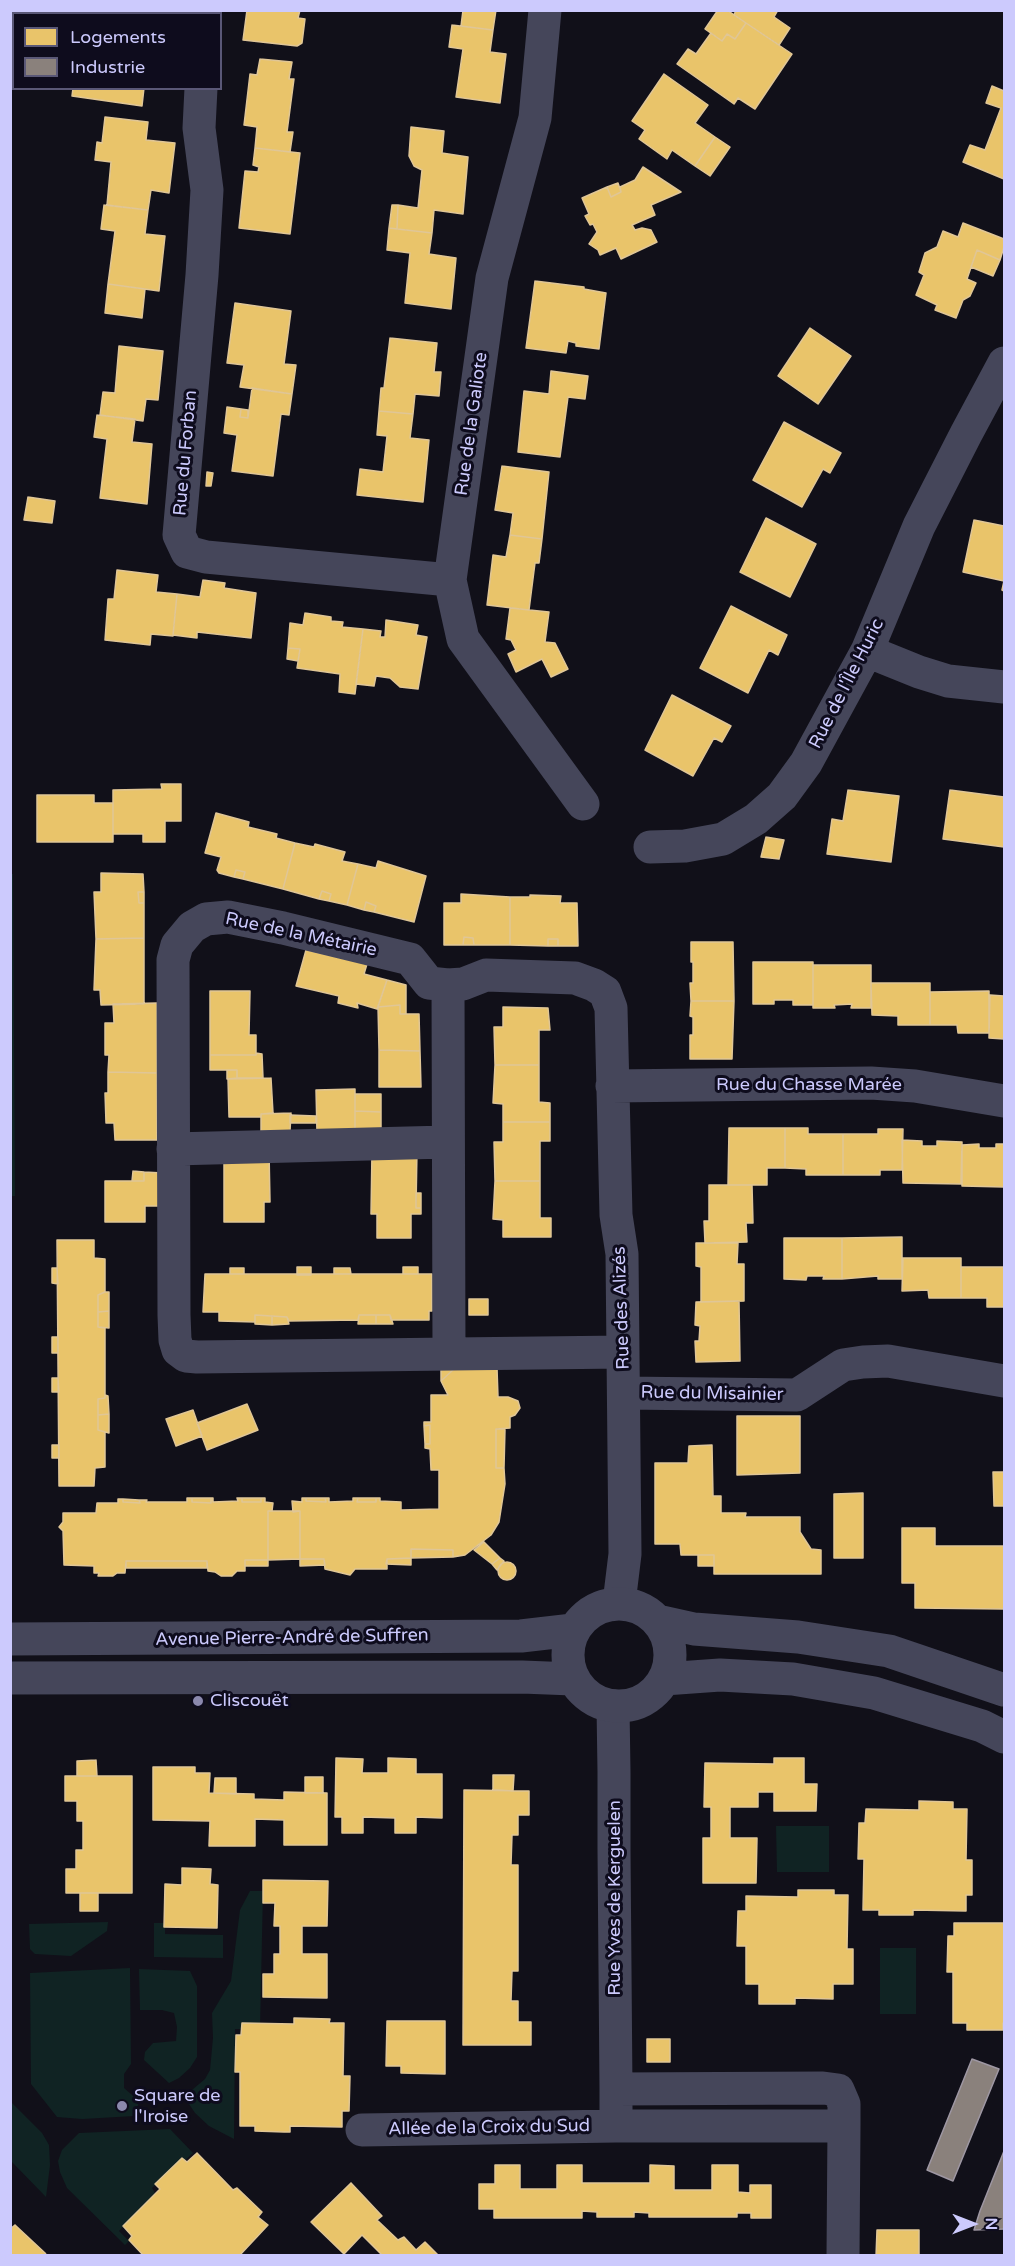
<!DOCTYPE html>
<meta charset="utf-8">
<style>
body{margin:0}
#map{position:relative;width:1015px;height:2266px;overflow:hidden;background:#111019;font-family:"Varela Round",sans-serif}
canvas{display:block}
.frame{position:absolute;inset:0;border:12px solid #cccafd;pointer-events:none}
.legend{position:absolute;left:12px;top:12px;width:210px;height:78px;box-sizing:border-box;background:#0e0c1d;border:2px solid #5a5877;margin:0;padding:8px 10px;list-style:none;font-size:18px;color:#cccafd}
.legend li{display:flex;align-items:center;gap:12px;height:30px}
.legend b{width:30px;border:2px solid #5a5877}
.north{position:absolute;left:943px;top:2194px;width:60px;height:60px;-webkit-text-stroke:4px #0e0c1d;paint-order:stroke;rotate:90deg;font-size:16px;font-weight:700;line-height:24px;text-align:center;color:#cccafd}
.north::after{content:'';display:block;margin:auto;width:21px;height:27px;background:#cccafd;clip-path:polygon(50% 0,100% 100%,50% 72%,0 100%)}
</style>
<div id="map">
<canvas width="1015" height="2266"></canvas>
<div class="frame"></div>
<ul class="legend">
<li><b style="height:16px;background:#e9c46a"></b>Logements</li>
<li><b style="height:16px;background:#8a817c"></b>Industrie</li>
</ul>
<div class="north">N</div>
</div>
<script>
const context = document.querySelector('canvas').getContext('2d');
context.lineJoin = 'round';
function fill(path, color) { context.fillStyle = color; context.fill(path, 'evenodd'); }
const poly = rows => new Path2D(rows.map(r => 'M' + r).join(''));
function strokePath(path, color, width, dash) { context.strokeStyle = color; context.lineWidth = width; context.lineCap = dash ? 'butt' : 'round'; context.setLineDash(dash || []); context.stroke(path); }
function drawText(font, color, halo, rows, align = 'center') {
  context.font = font + ' "Varela Round",sans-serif'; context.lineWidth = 6; context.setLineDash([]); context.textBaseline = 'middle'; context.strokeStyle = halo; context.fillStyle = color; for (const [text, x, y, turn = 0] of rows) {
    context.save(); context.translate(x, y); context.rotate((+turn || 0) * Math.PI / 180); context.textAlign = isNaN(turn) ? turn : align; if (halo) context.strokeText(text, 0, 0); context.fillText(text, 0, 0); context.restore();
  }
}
fill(poly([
 [11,874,13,874,15,1196,11,1196],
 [776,1826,829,1826,829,1872,777,1872],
 [250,1891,263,1891,260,2029,235,2029,234,2139,209,2126,195,2113,187,2101,186,2095,205,2079,210,2070,213,2038,212,2013,231,1981,240,1910],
 [108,1922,107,1931,71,1956,35,1954,30,1949,29,1924],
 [154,1923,165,1923,165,1934,223,1935,223,1958,154,1957],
 [880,1948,916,1948,916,2014,880,2014],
 [130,1968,131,2064,124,2074,124,2088,139,2101,135,2116,82,2119,57,2117,31,2084,30,1973],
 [139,1969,190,1971,197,1986,197,2057,190,2068,179,2078,169,2083,144,2060,145,2052,153,2043,176,2041,177,2027,174,2013,162,2010,140,2010],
 [11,2102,42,2133,49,2145,50,2165,46,2197,11,2161],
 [170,2129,193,2153,183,2162,181,2161,152,2188,155,2193,119,2231,129,2241,125,2245,67,2188,60,2172,58,2161,62,2150,79,2133]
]), '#102323');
const homes = poly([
 [87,10,144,10,144,14,87,14,87,10],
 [247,10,300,10,298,18,305,19,302,43,297,46,243,40,247,10],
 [463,10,496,10,493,30,461,26,463,10],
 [718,10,727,10,746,23,735,39,727,34,722,41,705,29,718,10],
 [736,10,778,10,774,17,790,28,779,45,734,15,736,10],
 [746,23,792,54,755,109,738,98,734,104,677,64,688,49,696,54,711,33,722,41,727,34,735,39,746,23],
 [452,25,493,30,490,52,506,54,500,103,456,97,463,49,449,47,452,25],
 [260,59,292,62,289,79,294,79,287,132,293,132,290,152,255,148,257,127,244,125,250,74,257,75,260,59],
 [664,74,708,105,695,123,715,137,695,166,672,150,667,159,639,139,645,130,632,121,664,74],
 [992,86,1004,91,1004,179,963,162,970,145,985,150,1001,108,986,103,992,86],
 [73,88,144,88,142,106,72,96,73,88],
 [105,117,148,122,146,140,175,143,169,193,151,190,148,210,107,205,111,162,95,160,97,142,102,143,105,117],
 [411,127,444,131,442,153,468,157,463,214,434,210,432,233,397,229,398,205,418,208,422,170,414,166,409,156,411,127],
 [715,137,730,147,710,176,695,166,715,137],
 [255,148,300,153,290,234,239,228,245,171,258,172,259,167,253,165,255,148],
 [643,167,681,192,651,205,655,215,632,225,635,230,642,228,651,230,657,242,621,259,616,248,600,255,598,250,589,244,597,232,593,224,590,225,585,216,589,214,582,198,607,187,611,197,621,192,620,187,635,180,643,167],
 [618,183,621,192,611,197,607,187,618,183],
 [104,205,148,210,145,234,165,236,159,291,108,284,115,231,101,229,104,205],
 [392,205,398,205,397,229,389,228,392,205],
 [963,223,1004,239,1004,247,1000,260,977,250,967,279,976,283,970,296,963,300,956,318,935,310,937,305,916,295,924,275,919,272,925,253,937,247,943,231,958,237,963,223],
 [389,228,432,233,429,254,456,258,451,309,405,303,410,253,387,250,389,228],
 [977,250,1000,260,993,276,971,267,977,250],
 [535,281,584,287,584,289,606,293,599,349,576,346,576,343,568,341,566,353,526,348,535,281],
 [108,284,145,289,142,318,105,313,108,284],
 [235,303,291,311,284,364,296,365,292,394,240,387,244,365,227,363,235,303],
 [810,328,851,356,818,404,778,376,810,328],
 [390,338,437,343,434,372,441,372,439,396,415,394,413,414,379,411,381,388,384,388,390,338],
 [119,346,163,351,158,400,146,399,143,421,100,415,103,392,115,393,119,346],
 [551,371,588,376,585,399,568,397,560,457,518,452,524,391,549,394,551,371],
 [252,388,292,394,289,415,281,414,273,476,232,471,237,435,224,433,227,407,241,409,240,417,248,418,252,388],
 [241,409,248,410,248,418,240,417,241,409],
 [379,411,413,414,410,438,429,440,423,502,357,495,360,469,383,472,387,436,377,435,379,411],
 [97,415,135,419,132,442,152,444,147,504,100,498,107,439,94,437,97,415],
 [784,422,841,453,830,473,823,469,802,507,753,480,784,422],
 [502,466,549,472,542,539,510,535,513,513,495,510,502,466],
 [207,472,213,473,211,486,206,486,207,472],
 [28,497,55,501,52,523,24,520,28,497],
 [766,518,816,544,790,597,740,572,766,518],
 [974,520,1004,526,1004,591,1002,590,1004,581,963,572,974,520],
 [510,535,542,539,539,563,535,563,529,610,487,605,493,555,506,557,510,535],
 [117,570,158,575,156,592,177,594,173,636,151,634,150,645,105,640,108,599,114,599,117,570],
 [203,580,225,583,224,588,256,593,251,638,197,632,197,638,173,635,177,594,200,597,203,580],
 [731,606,787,635,778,655,769,650,748,693,700,668,731,606],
 [510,608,549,612,545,642,555,643,568,669,551,677,542,659,516,672,508,654,516,650,511,640,506,639,510,608],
 [305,613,331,617,331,621,343,622,342,627,363,629,355,694,339,692,340,674,297,668,300,649,288,648,290,623,303,625,305,613],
 [386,620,418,625,416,635,427,637,418,689,400,687,390,678,376,676,374,686,356,684,363,629,381,631,380,637,385,637,386,620],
 [288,648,300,649,298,661,287,659,288,648],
 [672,695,731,726,722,742,714,738,693,776,645,750,672,695],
 [161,784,181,784,181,821,165,821,165,842,143,842,143,834,113,834,113,790,162,789,161,784],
 [848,790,899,796,891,862,827,854,832,819,843,821,848,790],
 [950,790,1004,797,1004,847,943,839,950,790],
 [37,795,94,795,94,803,113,803,113,842,37,842,37,795],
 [216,813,249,822,248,827,277,834,276,838,295,843,283,889,243,879,245,872,236,870,234,877,219,873,217,870,221,857,205,853,216,813],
 [766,837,784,840,779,859,761,857,766,837],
 [295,843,314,847,315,844,345,852,342,861,358,864,347,905,329,901,331,894,322,891,319,899,283,889,295,843],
 [378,861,426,876,414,922,374,912,376,906,366,902,364,910,347,905,358,864,376,868,378,861],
 [236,870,245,872,243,879,234,877,236,870],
 [101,873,143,874,144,892,138,892,139,903,144,903,144,938,96,939,94,892,101,892,101,873],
 [322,891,331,894,329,901,319,899,322,891],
 [138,892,144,892,144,903,139,903,138,892],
 [461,894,510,897,510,945,474,945,473,938,464,937,463,945,444,945,444,903,461,903,461,894],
 [530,895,561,896,560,903,577,903,578,946,558,946,558,939,548,939,548,946,510,945,510,897,530,897,530,895],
 [366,902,376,906,374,912,364,910,366,902],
 [464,937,473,938,474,945,463,945,464,937],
 [144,938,144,1004,101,1005,100,990,94,990,96,939,144,938],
 [548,939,558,939,558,946,548,946,548,939],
 [691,942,733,942,734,1001,691,1001,690,983,693,983,693,962,691,962,691,942],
 [306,950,367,964,364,974,387,980,377,1009,357,1003,358,1008,338,1003,339,996,296,986,306,950],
 [753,962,813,962,813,1005,793,1005,793,1000,774,1000,774,1004,753,1004,753,962],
 [813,965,871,965,871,1008,851,1008,852,1004,834,1005,835,1008,813,1008,813,965],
 [387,980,406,985,406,1014,400,1014,400,1005,378,1007,387,980],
 [871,983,930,983,930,1025,898,1025,898,1016,872,1015,871,983],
 [210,991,250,991,249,1035,256,1035,256,1055,210,1055,210,991],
 [989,991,989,1033,958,1033,957,1025,930,1025,930,992,989,991],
 [990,995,1004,996,1004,1039,989,1038,990,995],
 [691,1001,734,1001,732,1059,690,1059,690,1035,693,1035,693,1017,690,1016,691,1001],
 [157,1003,157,1073,108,1072,109,1055,105,1055,105,1023,114,1023,113,1004,157,1003],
 [400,1005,400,1014,419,1014,420,1051,379,1050,378,1007,400,1005],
 [503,1007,548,1008,550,1030,539,1030,539,1065,495,1065,494,1027,503,1027,503,1007],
 [379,1050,420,1051,421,1087,379,1087,379,1050],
 [256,1053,262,1054,263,1078,237,1078,237,1070,210,1070,210,1055,256,1055,256,1053],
 [495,1065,539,1065,539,1102,550,1103,550,1122,503,1122,503,1104,493,1103,495,1065],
 [227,1070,237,1070,237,1078,227,1079,227,1070],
 [108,1072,157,1073,157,1140,115,1140,114,1123,106,1123,105,1093,108,1093,108,1072],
 [271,1078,273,1113,261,1114,261,1117,229,1117,228,1079,271,1078],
 [355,1089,355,1130,317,1133,316,1090,355,1089],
 [355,1094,381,1094,381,1112,355,1111,355,1094],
 [355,1111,381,1112,381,1129,355,1130,355,1111],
 [291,1113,290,1131,261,1131,261,1114,291,1113],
 [290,1115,316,1116,316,1123,290,1123,290,1115],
 [503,1122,550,1122,550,1141,540,1141,540,1181,495,1181,494,1142,503,1142,503,1122],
 [729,1128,785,1128,785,1168,767,1168,767,1185,728,1185,729,1128],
 [785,1128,808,1128,808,1134,843,1134,843,1175,806,1175,806,1169,785,1168,785,1128],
 [878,1129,903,1129,902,1170,880,1170,880,1175,843,1175,843,1134,878,1134,878,1129],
 [902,1140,922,1141,922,1146,937,1146,937,1141,962,1142,961,1184,903,1183,902,1140],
 [979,1144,979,1148,996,1148,996,1144,1004,1144,1004,1187,962,1186,962,1145,979,1144],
 [417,1150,416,1208,421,1208,421,1214,411,1214,411,1238,377,1238,377,1214,371,1214,372,1151,417,1150],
 [269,1151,270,1202,264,1202,264,1222,224,1222,224,1152,269,1151],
 [133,1171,144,1172,144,1181,132,1181,133,1171],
 [144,1172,163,1173,163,1206,145,1206,145,1222,105,1222,105,1181,144,1181,144,1172],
 [495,1181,540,1181,540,1218,551,1218,551,1237,503,1237,503,1220,493,1219,495,1181],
 [709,1185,752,1185,753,1223,746,1223,747,1242,705,1243,704,1221,709,1221,709,1185],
 [416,1193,421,1193,421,1208,416,1208,416,1193],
 [902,1237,902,1279,878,1279,878,1276,842,1279,842,1238,902,1237],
 [784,1238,842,1238,842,1279,823,1279,824,1276,807,1276,806,1280,784,1279,784,1238],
 [57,1240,94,1240,94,1258,105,1259,105,1292,98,1295,98,1327,105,1328,105,1398,98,1399,98,1430,105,1432,105,1467,95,1468,94,1486,59,1486,57,1240],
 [696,1243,738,1243,737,1264,744,1264,744,1301,701,1302,701,1267,696,1266,696,1243],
 [903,1258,961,1258,961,1298,929,1298,928,1290,902,1291,903,1258],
 [297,1267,311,1267,311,1275,297,1275,297,1267],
 [403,1267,418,1267,418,1274,403,1274,403,1267],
 [961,1267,1004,1267,1004,1307,987,1307,987,1298,961,1298,961,1267],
 [52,1268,57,1268,58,1284,52,1283,52,1268],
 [230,1268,244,1268,244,1274,230,1274,230,1268],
 [334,1268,350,1268,351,1274,334,1274,334,1268],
 [205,1274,432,1274,432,1311,429,1311,429,1320,391,1320,390,1315,359,1315,358,1320,289,1321,287,1317,255,1315,255,1322,219,1321,219,1312,203,1312,205,1274],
 [105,1292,109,1292,109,1311,98,1312,98,1295,105,1292],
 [469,1299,488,1299,488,1315,469,1315,469,1299],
 [739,1301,740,1361,696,1362,695,1341,699,1341,700,1326,695,1325,696,1302,739,1301],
 [109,1311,109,1328,98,1327,98,1312,109,1311],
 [255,1315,272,1316,272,1325,255,1324,255,1315],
 [359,1315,376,1315,376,1324,358,1324,359,1315],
 [376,1315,390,1315,393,1324,376,1324,376,1315],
 [272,1316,287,1317,289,1324,272,1325,272,1316],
 [52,1337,58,1337,58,1353,52,1353,52,1337],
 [441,1368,454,1369,441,1381,441,1368],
 [497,1368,498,1397,508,1397,518,1401,520,1408,515,1415,510,1417,510,1428,496,1429,496,1468,504,1468,505,1484,499,1522,491,1535,465,1555,453,1557,453,1550,411,1549,411,1558,387,1559,387,1569,355,1569,350,1575,325,1569,324,1559,300,1559,300,1511,293,1512,292,1501,302,1502,302,1498,306,1498,306,1501,326,1502,325,1498,329,1498,329,1502,353,1501,353,1498,358,1498,357,1502,376,1502,376,1498,380,1498,380,1501,401,1502,401,1510,439,1509,439,1470,431,1470,430,1449,425,1448,425,1444,430,1444,430,1425,424,1426,424,1422,431,1422,431,1395,448,1395,441,1381,454,1369,497,1368],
 [52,1378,58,1378,59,1392,52,1392,52,1378],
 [105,1395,108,1396,109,1414,98,1415,98,1399,105,1398,105,1395],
 [247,1404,258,1430,207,1450,197,1423,247,1404],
 [193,1410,202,1436,176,1446,166,1419,193,1410],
 [109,1414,109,1433,98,1430,98,1415,109,1414],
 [737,1416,800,1416,800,1473,737,1475,737,1416],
 [430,1425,430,1444,425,1444,424,1426,430,1425],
 [496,1429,505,1429,504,1468,496,1468,496,1429],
 [52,1445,59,1445,59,1458,52,1458,52,1445],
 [712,1445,713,1496,721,1496,721,1513,746,1513,745,1517,800,1517,800,1532,811,1549,821,1550,821,1574,714,1574,714,1555,681,1555,680,1544,655,1544,655,1463,688,1463,689,1446,712,1445],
 [993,1472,1004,1472,1004,1506,994,1506,993,1472],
 [863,1493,863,1558,834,1558,834,1494,863,1493],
 [187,1498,192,1498,192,1502,211,1503,211,1498,213,1498,213,1502,238,1501,237,1498,242,1498,242,1502,261,1502,261,1498,265,1498,265,1502,273,1503,272,1511,268,1511,268,1560,245,1560,245,1571,237,1571,232,1576,221,1576,215,1572,208,1571,207,1561,126,1561,125,1573,117,1573,113,1576,98,1576,99,1573,94,1573,94,1566,64,1565,63,1531,59,1527,63,1522,63,1513,96,1513,97,1503,118,1503,118,1499,123,1499,123,1502,140,1503,139,1500,147,1500,146,1502,187,1502,187,1498],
 [192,1498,211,1498,211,1503,192,1502,192,1498],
 [242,1498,261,1498,261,1502,242,1502,242,1498],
 [306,1498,325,1498,326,1502,306,1501,306,1498],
 [358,1498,376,1498,376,1502,357,1502,358,1498],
 [123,1499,139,1500,140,1503,123,1502,123,1499],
 [268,1511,300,1511,300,1559,268,1560,268,1511],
 [902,1528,935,1528,935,1546,1004,1546,1004,1609,915,1608,915,1583,902,1583,902,1528],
 [484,1542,500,1558,492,1564,474,1550,484,1542],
 [411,1549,453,1550,453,1557,411,1558,411,1549],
 [698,1555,714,1555,714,1566,698,1566,698,1555],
 [411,1558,411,1565,386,1564,387,1559,411,1558],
 [500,1558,504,1561,497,1570,492,1564,500,1558],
 [300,1559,324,1559,325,1565,300,1566,300,1559],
 [245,1560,268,1560,268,1566,245,1566,245,1560],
 [126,1561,207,1561,207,1568,126,1568,126,1561],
 '498 1571a9 9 0 1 1 18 0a9 9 0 1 1-18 0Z',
 [336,1758,363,1759,362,1773,388,1773,388,1758,416,1759,416,1774,442,1774,442,1818,416,1817,416,1833,395,1833,395,1818,363,1817,363,1833,342,1833,342,1817,335,1817,336,1758],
 [774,1758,804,1758,804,1784,817,1784,816,1811,774,1811,774,1792,758,1792,758,1807,730,1807,730,1838,757,1838,756,1883,703,1883,703,1838,711,1838,711,1807,704,1807,705,1763,774,1764,774,1758],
 [96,1760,97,1776,77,1776,77,1761,96,1760],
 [153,1767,195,1767,195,1773,210,1773,209,1793,254,1794,254,1799,284,1800,284,1792,327,1793,327,1845,284,1845,284,1820,255,1819,255,1846,209,1846,210,1821,153,1820,153,1767],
 [493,1775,514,1775,513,1791,493,1790,493,1775],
 [65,1776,132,1776,132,1893,66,1893,66,1869,76,1869,76,1850,83,1850,83,1821,77,1821,77,1801,65,1801,65,1776],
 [305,1777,323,1777,323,1793,305,1793,305,1777],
 [215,1778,236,1778,236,1794,214,1793,215,1778],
 [464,1790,529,1791,529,1815,518,1815,518,1835,512,1835,511,1865,518,1865,518,1971,512,1971,511,2001,518,2001,518,2022,531,2022,531,2045,463,2045,464,1790],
 [919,1801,953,1802,953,1809,967,1809,966,1860,972,1860,972,1895,966,1895,966,1911,913,1910,913,1915,879,1915,879,1910,863,1910,864,1859,858,1859,859,1823,865,1823,866,1809,919,1810,919,1801],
 [182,1868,211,1869,210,1884,218,1885,217,1928,164,1927,165,1884,182,1885,182,1868],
 [263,1880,328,1881,327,1926,302,1926,302,1954,327,1954,327,1998,263,1997,263,1974,274,1974,274,1954,280,1954,280,1926,274,1926,275,1903,263,1903,263,1880],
 [798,1890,834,1890,834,1895,848,1895,847,1949,853,1949,853,1984,833,1984,833,1999,795,1998,795,2004,759,2004,759,1984,746,1984,746,1946,737,1946,738,1911,746,1911,746,1896,798,1897,798,1890],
 [80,1893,98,1893,98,1911,80,1911,80,1893],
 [954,1923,1004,1923,1004,2023,1003,2023,1003,2030,967,2030,967,2023,953,2023,953,1972,947,1972,948,1936,954,1936,954,1923],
 [294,2018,330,2019,329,2023,344,2023,343,2076,350,2076,349,2111,342,2111,342,2127,290,2126,290,2132,284,2132,255,2131,255,2126,240,2126,240,2072,235,2072,236,2035,241,2035,242,2023,294,2024,294,2018],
 [387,2021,445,2021,445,2074,401,2073,401,2066,386,2066,387,2021],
 [647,2039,670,2039,670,2062,647,2062,647,2039],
 [197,2153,233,2190,237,2188,262,2212,258,2217,268,2225,239,2256,144,2256,129,2240,132,2236,123,2226,160,2189,155,2184,182,2158,187,2162,197,2153],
 [495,2165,520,2165,520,2189,557,2189,557,2165,582,2165,582,2183,650,2183,650,2165,674,2166,674,2190,712,2190,712,2165,738,2165,738,2192,750,2193,750,2185,771,2185,771,2218,751,2218,751,2213,737,2213,737,2217,649,2217,649,2213,634,2212,634,2217,597,2217,597,2212,582,2211,582,2218,494,2218,494,2209,479,2209,479,2184,495,2184,495,2165],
 [351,2183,382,2216,377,2220,398,2240,404,2237,416,2250,425,2242,439,2256,383,2256,362,2235,344,2254,311,2222,351,2183],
 [15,2225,45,2253,47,2256,10,2256,10,2229,15,2225],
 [877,2230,919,2230,919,2256,876,2256,877,2230]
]);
fill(homes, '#e9c46a');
strokePath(homes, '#e0c696', 1.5);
const industry = poly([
 [972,2059,999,2069,953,2181,927,2170,972,2059],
 [1004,2151,1004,2229,974,2230,980,2211,1004,2151]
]);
fill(industry, '#8a817c');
strokePath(industry, '#9e97a3', 1.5);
strokePath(poly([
 [198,10,198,14],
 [545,10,535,118,492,278,450,580,463,639,583,804],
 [201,88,199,128,207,190,202,275,179,535,187,552,206,557,450,580],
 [867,651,919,672,948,681,1004,687],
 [650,847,685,846,723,839,756,819,782,796,806,763,867,651,919,526,966,434,1004,363],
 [448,985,463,984,486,975,575,978,594,985,605,992,611,1008,616,1215,622,1254,625,1554,619,1603],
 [612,1086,871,1083,915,1086,1004,1101],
 [173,1149,447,1142],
 [449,1353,448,985,429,983,410,959,283,928,228,917,206,919,192,927,177,945,173,960,174,1315,175,1340,178,1350,186,1356,197,1357,623,1352],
 [624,1393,797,1395,843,1365,863,1362,888,1361,1004,1381],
 [613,1706,614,1772,614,1849,616,2089,616,2126,844,2126,844,2104,838,2090,823,2088,616,2089],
 [362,2130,616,2126],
 [843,2256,844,2126]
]), '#45465a', 33);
strokePath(poly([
 '568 1655a51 51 0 1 1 102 0a51 51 0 1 1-102 0Z',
 [658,1621,694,1629,798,1637,889,1651,1004,1690],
 [10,1639,521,1636,573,1630],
 [10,1678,522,1677,573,1679],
 [664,1679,720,1675,793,1679,874,1693,982,1726,1004,1737]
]), '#45465a', 33);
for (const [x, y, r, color] of [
 [198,1701,6,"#8b89ad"],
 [122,2106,6,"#8b89ad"]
]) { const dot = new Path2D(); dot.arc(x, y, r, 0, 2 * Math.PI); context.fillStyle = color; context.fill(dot); strokePath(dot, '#0e0c1d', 2); }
drawText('18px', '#cccafd', '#0e0c1d', [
 ["Rue de la Galiote",472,424,-82],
 ["Rue du Forban",186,453,-85],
 ["Rue de l'Île Huric",847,684,-63],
 ["Rue de la Métairie",301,935,12],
 ["Rue du Chasse Marée",809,1085],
 ["Rue des Alizés",622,1308,-92],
 ["Rue du Misainier",712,1394,1],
 ["Avenue Pierre-André de Suffren",292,1638,-1],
 ["Rue Yves de Kerguelen",615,1898,-90],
 ["Allée de la Croix du Sud",489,2128,-1]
]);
drawText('18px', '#cccafd', '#0e0c1d', [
 ["Cliscouët",210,1701],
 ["Square de",134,2096],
 ["l'Iroise",134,2117]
], 'left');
</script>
